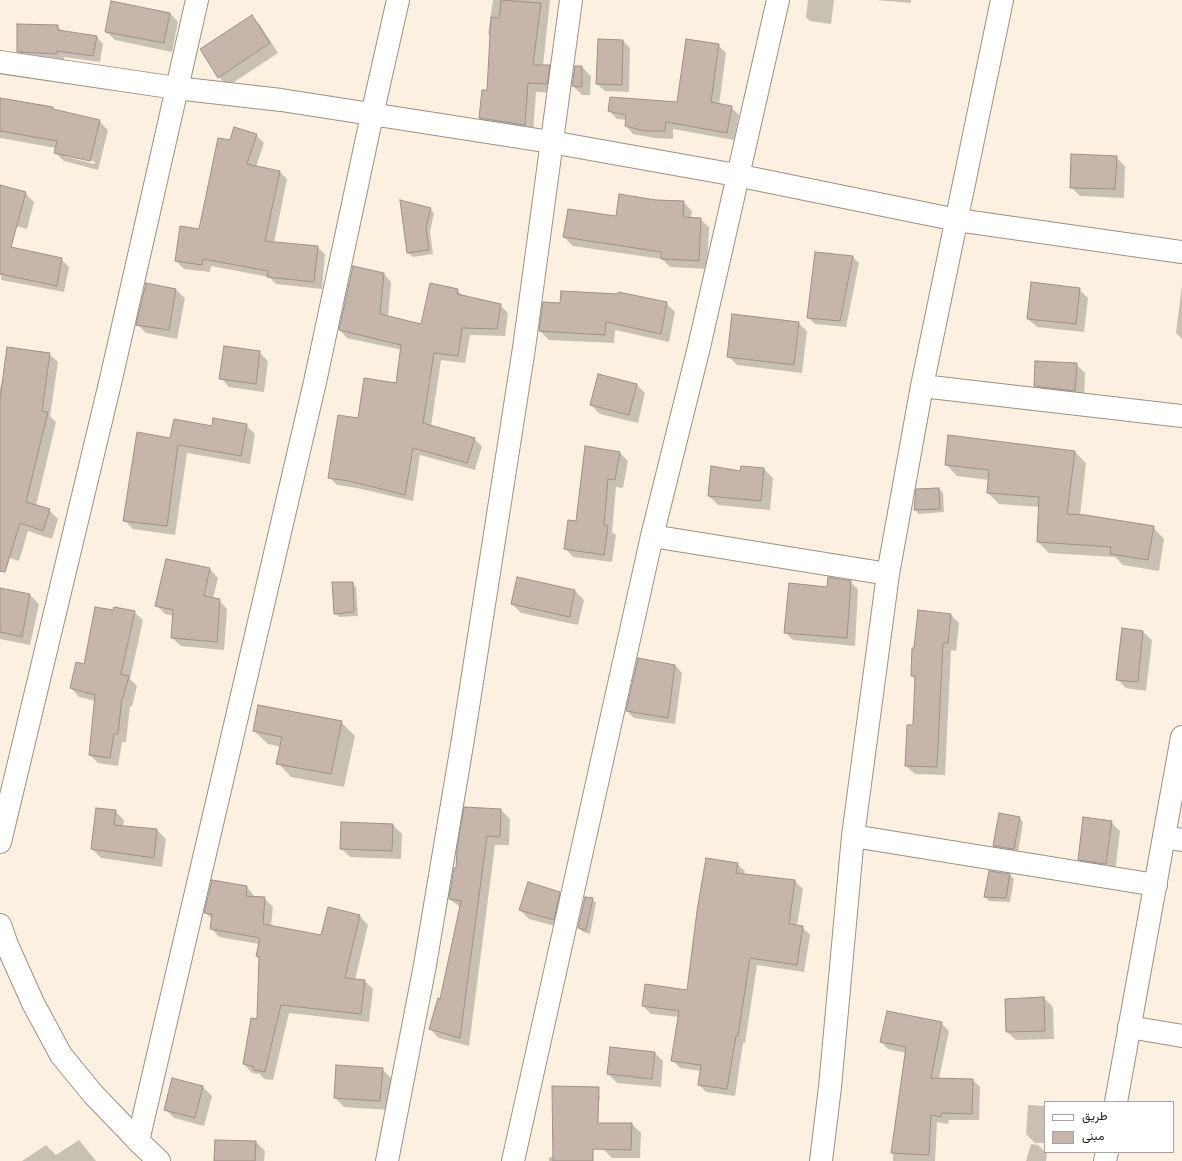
<!DOCTYPE html>
<meta charset="utf-8">
<style>
body{margin:0}
#map{position:relative;width:1182px;height:1161px;overflow:hidden;background:#fcf0e1;font-family:"Varela Round",Vazirmatn,sans-serif}
canvas{display:block}
.legend{position:absolute;left:1044px;top:1101px;width:130px;height:52px;box-sizing:border-box;background:#fff;border:1px solid #a5a4a1;margin:0;padding:5px 7px;list-style:none;font-size:12px;color:#1f1b15}
.legend li{display:flex;align-items:center;gap:8px;height:20px}
.legend b{width:20px;border:1px solid #a5a4a1}
</style>
<div id="map">
<canvas width="1182" height="1161"></canvas>
<ul class="legend">
<li><b style="height:5px;background:#fff"></b>طريق</li>
<li><b style="height:11px;background:#c5b5aa"></b>مبنى</li>
</ul>
</div>
<script>
const context = document.querySelector('canvas').getContext('2d');
context.lineJoin = 'round';
function fill(path, color) { context.fillStyle = color; context.fill(path, 'evenodd'); }
const poly = rows => new Path2D(rows.map(r => 'M' + r).join(''));
function strokePath(path, color, width, dash) { context.strokeStyle = color; context.lineWidth = width; context.lineCap = dash ? 'butt' : 'round'; context.setLineDash(dash || []); context.stroke(path); }
fill(poly([
 [493,0,550,0,543,66,549,66,558,75,555,93,536,92,533,133,489,127,480,118,488,91,491,36,488,34],
 [808,0,834,0,831,24,810,21,806,17],
 [876,0,911,0,911,3],
 [170,13,178,22,172,52,115,40,106,31],
 [251,16,260,25,278,53,228,86,219,77],
 [57,26,63,32,96,36,103,44,100,62,64,57,64,60,25,59,18,51],
 [623,41,630,48,629,92,605,91,597,84],
 [718,45,726,53,719,105,731,107,739,115,734,140,673,129,673,139,654,138,633,134,626,126,627,120,617,119,609,111,678,103],
 [582,67,591,76,590,95,582,95,573,86],
 [0,99,52,108,54,110,99,121,108,130,98,170,64,161,55,152,56,148,0,138],
 [64,154,95,162,94,164,64,156],
 [256,135,264,143,256,167,279,171,287,179,274,243,317,247,325,254,322,289,276,284,269,277,211,266,210,272,184,269,176,261,200,230,230,141],
 [1116,157,1125,166,1124,198,1080,196,1071,187],
 [0,186,25,193,34,202,27,229,0,222],
 [401,201,430,209,434,213,430,232,433,254,413,257,408,253],
 [656,201,683,202,692,211,691,218,700,219,709,227,707,269,670,267,662,259,573,246,564,237],
 [0,246,61,259,69,267,64,292,1,280],
 [853,257,859,263,846,327,815,324,808,317],
 [384,274,391,282,388,317,422,325,457,290,464,297,500,305,508,313,505,336,470,335,465,363,441,360,431,426,474,439,482,446,475,470,420,455,413,501,357,488,337,485,329,477,359,420,397,384,402,350,347,338,340,330],
 [1182,285,1182,339,1176,333],
 [1079,289,1088,298,1084,332,1037,327,1028,319],
 [176,290,185,298,177,339,146,333,137,324],
 [666,303,675,312,669,342,615,330,614,343,549,340,540,331],
 [798,323,807,331,802,373,737,365,728,356],
 [259,352,268,361,264,392,229,387,221,378],
 [49,354,58,362,50,416,56,422,36,506,49,510,58,519,52,539,28,531,19,561,0,555,0,389,6,367],
 [1076,364,1085,373,1084,399,1044,395,1035,386],
 [637,385,645,393,638,423,600,414,591,405],
 [246,425,255,434,250,464,187,453,175,535,133,529,124,520,171,439,212,427],
 [949,436,1075,452,1086,463,1080,516,1153,527,1164,539,1159,571,1123,565,1115,557,1049,553,1038,542,1040,507,999,504,988,493,989,480,957,476,946,464],
 [620,453,628,461,623,488,616,487,612,532,616,535,612,562,573,557,565,548,577,522],
 [764,469,773,478,770,510,718,505,709,496],
 [939,489,943,493,944,512,919,514,915,510,917,490],
 [167,560,210,569,218,578,213,599,219,600,227,609,224,650,181,646,172,638,174,616,165,614,157,606],
 [518,578,575,591,584,600,578,625,521,613,512,604],
 [850,582,858,589,855,646,793,640,785,632,828,588],
 [352,583,356,587,358,616,339,617,335,613],
 [0,589,30,595,39,604,30,645,0,639],
 [919,611,951,615,959,623,956,651,951,650,945,775,915,774,906,766,914,726,916,680,912,676],
 [114,612,134,612,143,620,130,679,137,686,132,706,130,706,126,742,122,742,118,766,98,763,90,755,96,701,79,697,71,688],
 [1143,632,1152,640,1146,691,1126,688,1117,679],
 [638,659,675,665,682,673,675,724,634,718,627,711],
 [341,722,355,736,344,787,291,777,278,763,281,747,268,744,254,731],
 [465,808,501,810,510,819,509,845,495,845,469,1046,439,1038,430,1029,440,1000,461,908,450,899,457,869],
 [115,811,124,820,123,827,157,830,166,839,162,867,101,858,92,849],
 [1019,818,1023,822,1018,853,999,850,994,846],
 [1111,822,1120,831,1115,873,1088,868,1079,859],
 [393,825,402,834,401,859,350,857,341,848],
 [737,864,745,871,744,875,795,881,803,889,797,926,802,927,810,935,804,972,757,965,745,1043,743,1043,735,1096,706,1092,699,1085,701,1071,680,1068,672,1060,679,1017,651,1014,643,1006,688,991],
 [1010,875,1014,879,1010,902,989,901,985,897],
 [247,887,255,897,264,898,273,907,271,926,322,936,329,909,360,916,368,925,355,980,365,981,373,989,369,1022,289,1013,273,1080,264,1079,260,1074,252,1073,244,1064,258,1020,260,960,257,956,259,944,219,937,211,928,212,919,205,912],
 [560,893,568,902,562,928,529,919,520,910],
 [592,899,596,903,590,934,583,932,579,928],
 [1044,998,1053,1007,1054,1039,1016,1040,1007,1032],
 [941,1023,949,1031,939,1079,973,1080,980,1087,979,1120,949,1120,948,1124,937,1122,935,1161,893,1161,893,1144,906,1053,888,1049,881,1042],
 [654,1052,663,1061,661,1087,617,1083,608,1074],
 [382,1069,391,1078,389,1110,344,1107,335,1098],
 [203,1087,212,1096,204,1126,174,1118,165,1109],
 [591,1088,600,1097,585,1161,549,1161,549,1157,554,1157],
 [1028,1105,1045,1106,1045,1143,1035,1143,1026,1134],
 [632,1124,641,1133,640,1158,612,1158,603,1149],
 [79,1140,96,1161,22,1161,46,1145,56,1155],
 [256,1142,265,1151,264,1161,215,1161],
 [1031,1144,1038,1145,1047,1154,1046,1161,1026,1161]
]), '#0003');
const building = poly([
 [501,0,541,3,533,65,550,65,547,84,528,83,525,125,479,118,482,90,487,90,491,17,499,18,501,0],
 [111,1,170,13,164,43,105,32,111,1],
 [252,15,270,43,218,78,200,49,252,15],
 [17,24,58,25,58,30,97,36,93,56,57,51,57,54,17,52,17,24],
 [598,39,623,40,622,85,596,84,598,39],
 [686,39,719,44,711,102,732,106,727,133,666,122,665,131,645,131,625,126,626,115,608,111,610,97,677,102,686,39],
 [575,66,582,66,582,87,572,86,575,66],
 [0,98,53,107,53,109,100,120,90,161,54,153,57,141,0,131,0,98],
 [234,127,257,134,247,164,280,171,265,241,318,246,314,282,267,277,268,271,203,259,202,265,175,261,180,226,199,229,218,138,230,140,234,127],
 [1071,154,1117,156,1115,189,1070,188,1071,154],
 [0,185,26,192,11,247,62,258,57,286,0,274,0,185],
 [619,194,656,200,684,201,683,217,701,218,699,261,661,259,661,252,563,237,568,209,616,216,619,194],
 [400,200,431,208,426,227,429,250,407,253,400,200],
 [815,252,853,256,840,321,807,318,815,252],
 [353,266,384,273,380,314,421,324,430,283,458,289,457,294,501,304,497,329,462,328,458,356,434,353,423,423,475,438,467,463,413,448,405,495,349,481,328,478,338,415,358,418,364,378,396,383,401,345,339,330,353,266],
 [1031,282,1080,288,1076,324,1027,319,1031,282],
 [146,283,176,289,169,330,136,325,146,283],
 [561,291,618,294,618,292,667,302,661,334,606,322,605,335,539,331,543,302,560,303,561,291],
 [732,314,799,322,794,365,727,357,732,314],
 [224,346,260,351,256,384,219,379,224,346],
 [7,347,50,353,42,411,48,412,26,502,50,509,43,531,20,523,5,572,0,571,0,399,7,347],
 [1035,361,1077,363,1075,391,1034,386,1035,361],
 [598,374,637,384,629,415,590,405,598,374],
 [213,418,247,424,241,456,178,445,167,526,123,521,137,432,170,438,174,419,212,426,213,418],
 [948,435,1075,451,1067,514,1085,515,1154,526,1148,560,1110,554,1111,547,1037,542,1039,497,987,493,989,470,945,465,948,435],
 [585,446,620,452,615,480,608,479,604,525,608,526,604,555,564,549,568,520,576,521,585,446],
 [711,466,740,471,741,466,764,468,761,501,708,496,711,466],
 [939,488,940,509,914,510,916,489,939,488],
 [166,559,210,568,204,596,220,599,217,642,171,638,173,610,155,606,166,559],
 [517,577,575,590,570,617,511,604,517,577],
 [828,577,851,581,847,638,784,633,789,583,827,587,828,577],
 [332,582,353,582,354,612,334,614,332,582],
 [0,588,30,594,22,637,0,632,0,588],
 [95,607,113,610,114,607,135,611,121,674,129,676,123,698,122,698,118,734,114,734,110,758,89,755,95,695,70,688,76,662,84,664,95,607],
 [918,610,951,614,948,643,943,643,937,767,905,766,907,725,913,725,915,676,911,676,912,648,914,648,918,610],
 [1122,628,1143,631,1138,682,1116,680,1122,628],
 [638,658,675,665,668,718,626,711,638,658],
 [258,705,342,721,331,774,276,764,282,737,253,731,258,705],
 [464,807,501,809,500,837,487,836,460,1038,429,1029,438,998,440,999,461,901,449,899,454,868,456,868,457,849,464,807],
 [96,808,116,810,114,825,157,829,154,858,91,849,96,808],
 [999,813,1020,817,1014,849,993,846,999,813],
 [1083,817,1112,821,1106,864,1078,860,1083,817],
 [341,822,393,824,392,851,340,849,341,822],
 [706,858,738,863,736,873,795,880,789,924,803,926,797,965,750,958,738,1036,736,1036,727,1089,698,1085,701,1065,671,1061,679,1011,642,1006,645,984,687,990,697,911,706,858],
 [989,871,1010,874,1006,898,984,897,989,871],
 [212,880,247,886,246,896,265,897,263,924,321,935,328,907,360,915,345,978,365,980,361,1014,281,1005,265,1072,254,1070,254,1067,243,1064,251,1018,257,1019,259,957,256,956,260,938,210,929,212,914,204,913,212,880],
 [528,882,560,892,554,920,519,910,528,882],
 [585,897,593,898,586,930,578,928,585,897],
 [1044,997,1045,1031,1006,1032,1005,999,1044,997],
 [887,1011,942,1022,931,1078,973,1079,972,1114,942,1113,941,1117,931,1115,929,1155,891,1153,906,1047,880,1042,887,1011],
 [610,1047,655,1052,652,1079,607,1074,610,1047],
 [336,1065,383,1068,380,1101,334,1098,336,1065],
 [172,1078,203,1086,195,1118,164,1110,172,1078],
 [552,1086,599,1087,598,1123,632,1123,631,1150,593,1149,593,1161,553,1161,552,1086],
 [215,1140,256,1141,255,1161,214,1161,215,1140]
]);
fill(building, '#c5b5aa');
strokePath(building, '#9f9085', 1);
const street = poly([
 [0,62,176,88,281,100,551,142,736,175,957,220,1182,252],
 [922,386,1182,416],
 [652,536,888,574],
 [853,836,1156,885],
 [1164,837,1182,840],
 [0,842,111,379,197,0],
 [0,925,7,945,33,1003,61,1055,93,1094,138,1141,159,1161],
 [1129,1027,1182,1036],
 [138,1141,315,382,372,115,398,0],
 [387,1161,425,965,463,739,524,348,571,0],
 [513,1161,652,536,699,347,778,0],
 [821,1161,830,1087,853,836,888,574,922,386,1002,0]
]);
const primary = poly([
 [1116,1102,1182,737],
 [1105,1161,1107,1152]
]);
strokePath(street, '#9c9183', 24);
strokePath(primary, '#9c9183', 24);
strokePath(street, '#fff', 22);
strokePath(primary, '#fff', 22);
</script>
